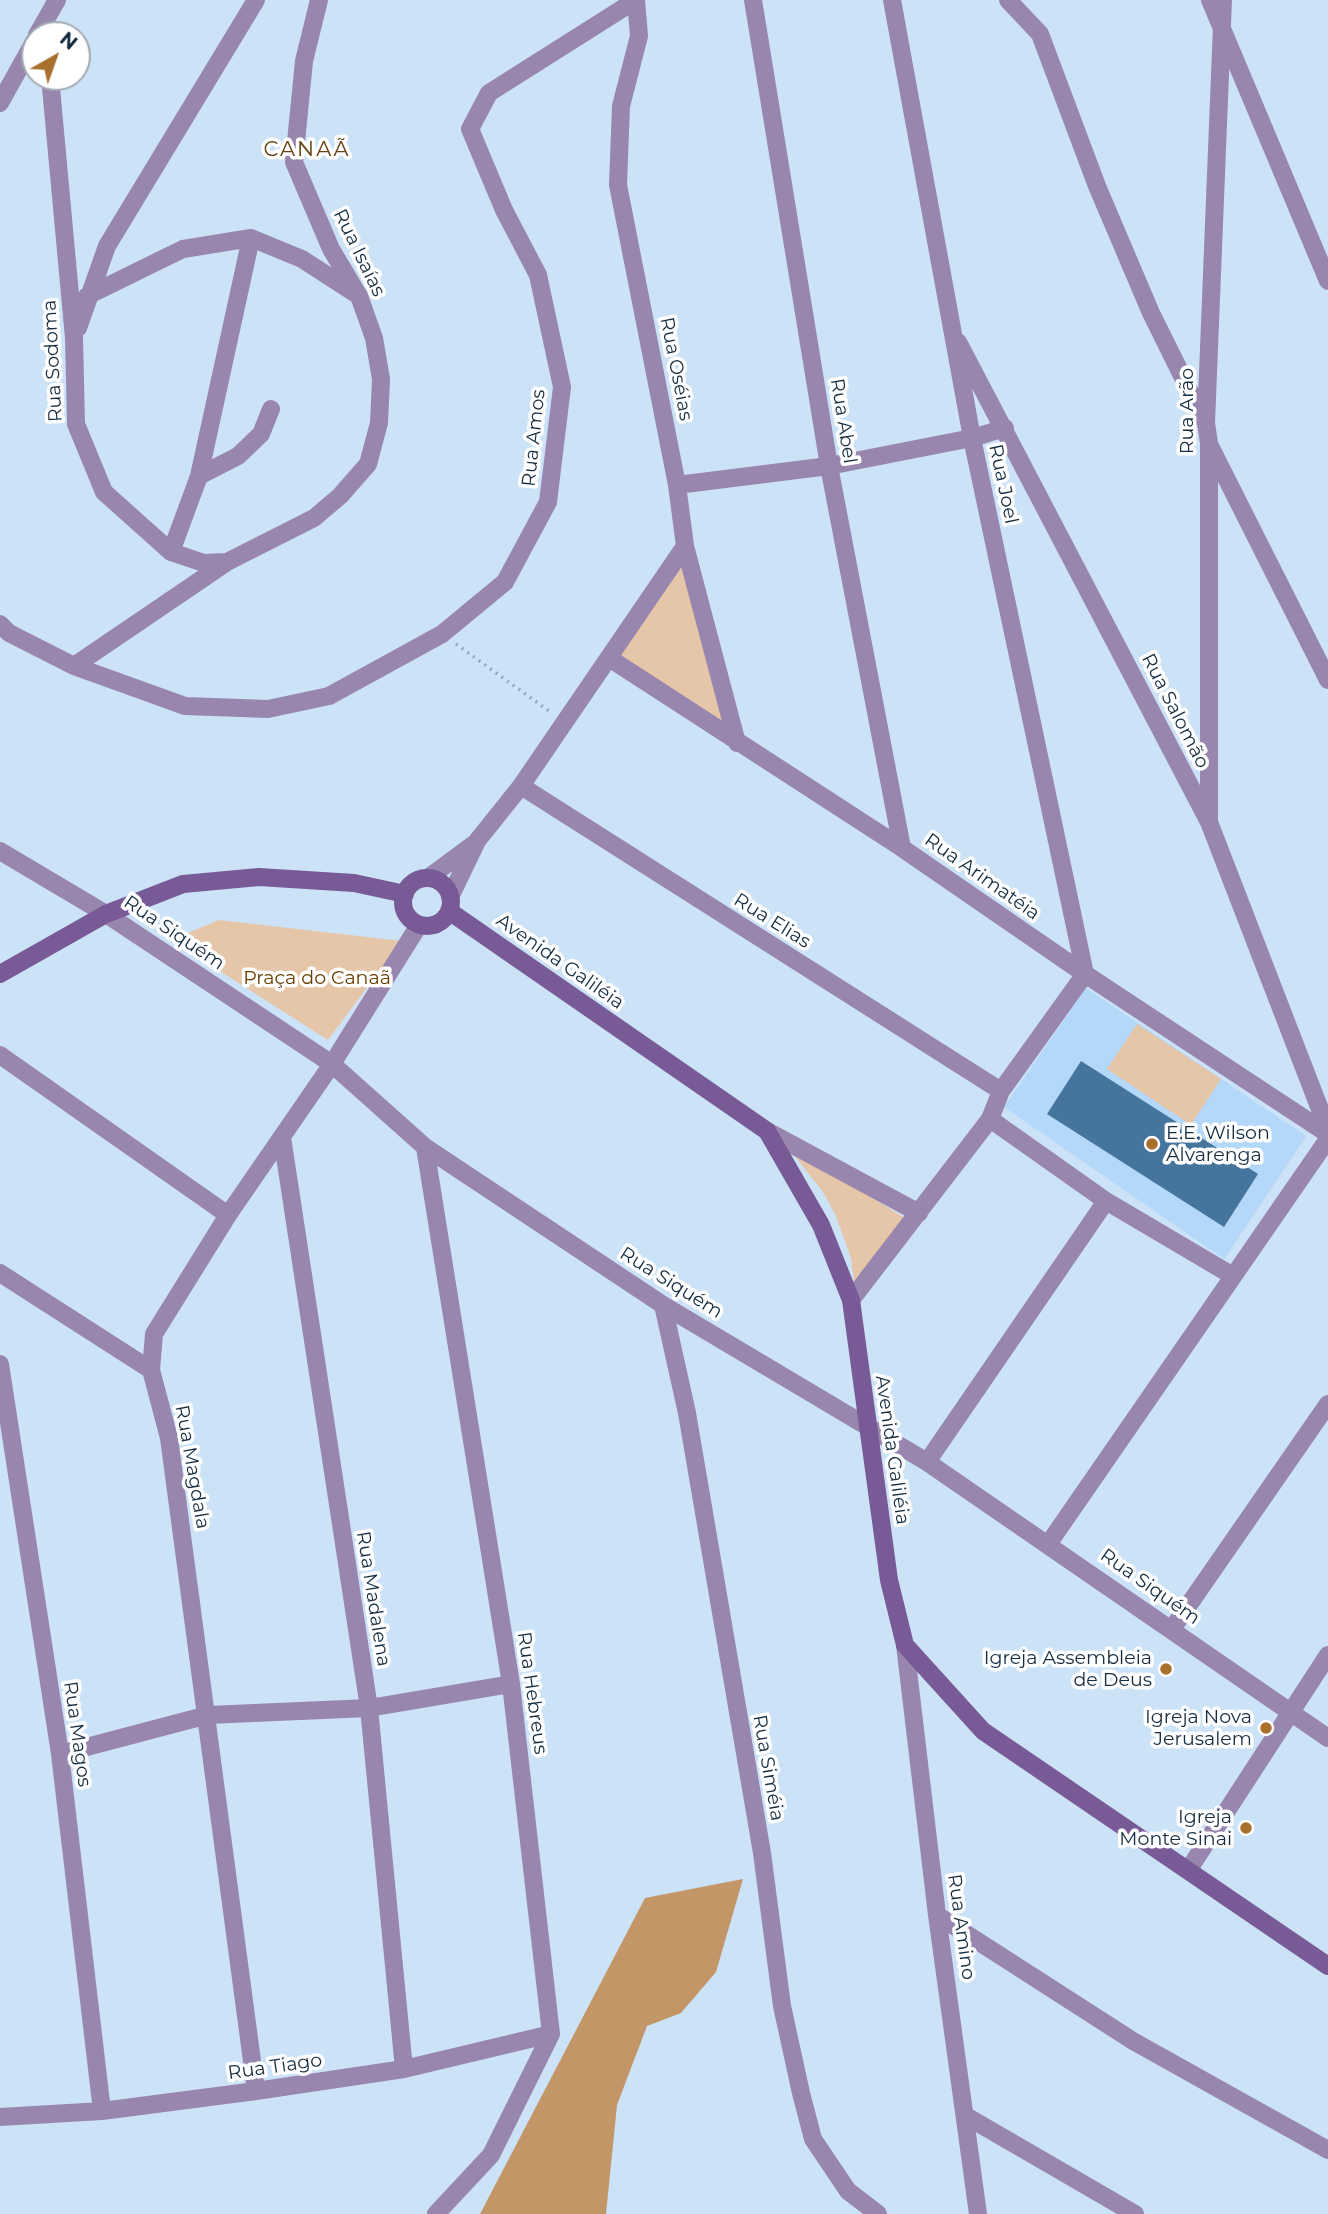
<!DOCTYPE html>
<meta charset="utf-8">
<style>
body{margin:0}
#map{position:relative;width:1328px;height:2214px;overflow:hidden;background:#cce2f7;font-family:Montserrat,sans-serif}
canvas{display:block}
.north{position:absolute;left:21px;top:21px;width:70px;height:70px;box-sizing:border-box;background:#fff;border:2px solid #a2abb3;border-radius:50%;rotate:40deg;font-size:19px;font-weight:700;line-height:28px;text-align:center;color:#162d41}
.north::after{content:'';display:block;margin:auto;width:24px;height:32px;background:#a86f2d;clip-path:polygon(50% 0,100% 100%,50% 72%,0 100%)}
</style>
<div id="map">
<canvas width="1328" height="2214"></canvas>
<div class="north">N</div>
</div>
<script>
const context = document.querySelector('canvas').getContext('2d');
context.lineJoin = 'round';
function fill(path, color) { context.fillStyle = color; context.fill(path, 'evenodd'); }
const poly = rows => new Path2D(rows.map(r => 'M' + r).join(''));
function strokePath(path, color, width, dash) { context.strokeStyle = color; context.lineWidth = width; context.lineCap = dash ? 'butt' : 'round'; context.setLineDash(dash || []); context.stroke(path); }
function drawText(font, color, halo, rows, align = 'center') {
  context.font = font + ' Montserrat,sans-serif'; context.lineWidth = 7; context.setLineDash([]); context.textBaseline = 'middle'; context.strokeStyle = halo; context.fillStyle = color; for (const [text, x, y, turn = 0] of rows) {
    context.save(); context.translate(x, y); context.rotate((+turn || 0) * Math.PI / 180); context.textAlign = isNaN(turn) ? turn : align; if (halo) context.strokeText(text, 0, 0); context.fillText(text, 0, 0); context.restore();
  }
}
fill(poly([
 [1086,988,1306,1136,1224,1259,1004,1107]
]), '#b3d8fa');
fill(poly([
 [683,561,728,730,616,657],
 [219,920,402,941,328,1040,171,940],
 [1137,1024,1221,1079,1191,1125,1107,1069],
 [787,1146,910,1221,855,1288,851,1258,836,1216,823,1192]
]), '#e5c6a8');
fill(poly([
 [743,1879,716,1972,681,2013,647,2026,617,2105,606,2214,480,2214,645,1898]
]), '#c39668');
fill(poly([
 [1081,1061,1258,1174,1224,1227,1047,1114]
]), '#45749c');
strokePath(poly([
 [456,644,549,711]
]), '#92a8bd', 3.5, [2, 5]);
strokePath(poly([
 [636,0,639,36,621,106,618,185,677,485,685,546,737,743],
 [753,0,829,466,902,848],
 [1008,0,1040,34,1097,186,1151,313,1204,420],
 [1210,0,1328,281],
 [37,35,57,0],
 [50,77,74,338,76,424,104,492,171,552,204,563,227,562],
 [0,103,35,40],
 [87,296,183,249,251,238,302,259,356,294],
 [78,328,107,246,256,0],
 [958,342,1209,822,1328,1130],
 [1210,446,1328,680],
 [199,476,238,456,261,434,271,409],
 [677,485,829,466,972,438,1005,428],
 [171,552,199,476,251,238],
 [0,624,9,633,74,666,185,706,268,709,329,696,442,634,505,582,548,502,562,387,538,275,504,210,470,129,489,93,636,0],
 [609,658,902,848,1085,974,1328,1134],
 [74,666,227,562,314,518,340,496,368,464,379,423,381,379,374,338,359,296,331,249,294,162,304,61,319,0],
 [521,786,1001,1091],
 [1209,818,1209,443,1206,423,1223,0],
 [0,851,106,914,332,1064,425,1147,663,1305,927,1462,1328,1738],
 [428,878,474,844],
 [450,897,477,841,521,786,685,546],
 [0,1055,228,1215],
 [990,1119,1106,1201,1233,1276],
 [767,1131,919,1213],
 [282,1137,369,1708,404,2069],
 [425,1147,511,1684,551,2034,491,2155,436,2214],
 [0,1273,151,1370],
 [851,1300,990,1119,1001,1091,1085,974,972,438,892,0],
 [663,1305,687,1413,762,1853,782,2006,801,2093,813,2139,848,2191,878,2214],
 [0,1364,60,1754,102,2111],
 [927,1462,1106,1201],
 [1049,1543,1328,1139],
 [1172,1629,1328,1404],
 [905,1645,937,1915,978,2214],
 [60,1754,208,1715,369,1708,511,1684],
 [1189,1869,1328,1655],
 [937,1915,1133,2041,1328,2150],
 [256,2091,169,1438,151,1370,154,1334,228,1215,332,1064,419,925],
 [966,2116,1135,2214],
 [0,2117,102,2111,256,2091,404,2069,551,2034]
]), '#9986af', 18);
strokePath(poly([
 '403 902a24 24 0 1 1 48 0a24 24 0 1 1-48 0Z',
 [449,911,767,1131,821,1225,851,1300,889,1580,905,1645,983,1731,1328,1966],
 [0,974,106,914,183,884,259,877,354,883,405,894]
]), '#785b96', 18);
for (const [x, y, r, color] of [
 [1152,1144,7,"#a86f2d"],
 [1166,1669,7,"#a86f2d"],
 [1266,1728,7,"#a86f2d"],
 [1246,1828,7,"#a86f2d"]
]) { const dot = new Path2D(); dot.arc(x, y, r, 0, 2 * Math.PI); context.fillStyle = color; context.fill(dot); strokePath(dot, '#fff', 2.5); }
drawText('19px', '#162d41', '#fff', [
 ["Rua Isaías",359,253,64],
 ["Rua Sodoma",53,361,-93],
 ["Rua Oséias",676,369,79],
 ["Rua Arão",1187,411,-90],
 ["Rua Abel",843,421,81],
 ["Rua Amos",534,438,-84],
 ["Rua Joel",1003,484,78],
 ["Rua Salomão",1175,711,63],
 ["Rua Arimatéia",982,877,35],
 ["Rua Elias",772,921,32],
 ["Rua Siquém",174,933,34],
 ["Avenida Galiléia",560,962,35],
 ["Rua Siquém",671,1283,32],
 ["Avenida Galiléia",892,1450,82],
 ["Rua Magdala",192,1467,80],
 ["Rua Siquém",1150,1587,35],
 ["Rua Madalena",373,1599,81],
 ["Rua Hebreus",532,1693,82],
 ["Rua Magos",77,1734,82],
 ["Rua Siméia",768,1768,80],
 ["Rua Amino",961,1927,82],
 ["Rua Tiago",275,2067,-8]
]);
drawText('19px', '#683d00', '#fff', [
 ["Praça do Canaã",317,978]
]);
drawText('19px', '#162d41', '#fff', [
 ["E.E. Wilson",1166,1133,"left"],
 ["Alvarenga",1166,1155,"left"],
 ["Igreja Assembleia",1152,1658],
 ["de Deus",1152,1680],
 ["Igreja Nova",1252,1717],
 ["Jerusalem",1252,1739],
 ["Igreja",1232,1817],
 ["Monte Sinai",1232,1839]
], 'right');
context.letterSpacing = '2px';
drawText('21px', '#694214', '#fff', [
 ["CANAÃ",307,150]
]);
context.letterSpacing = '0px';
</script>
